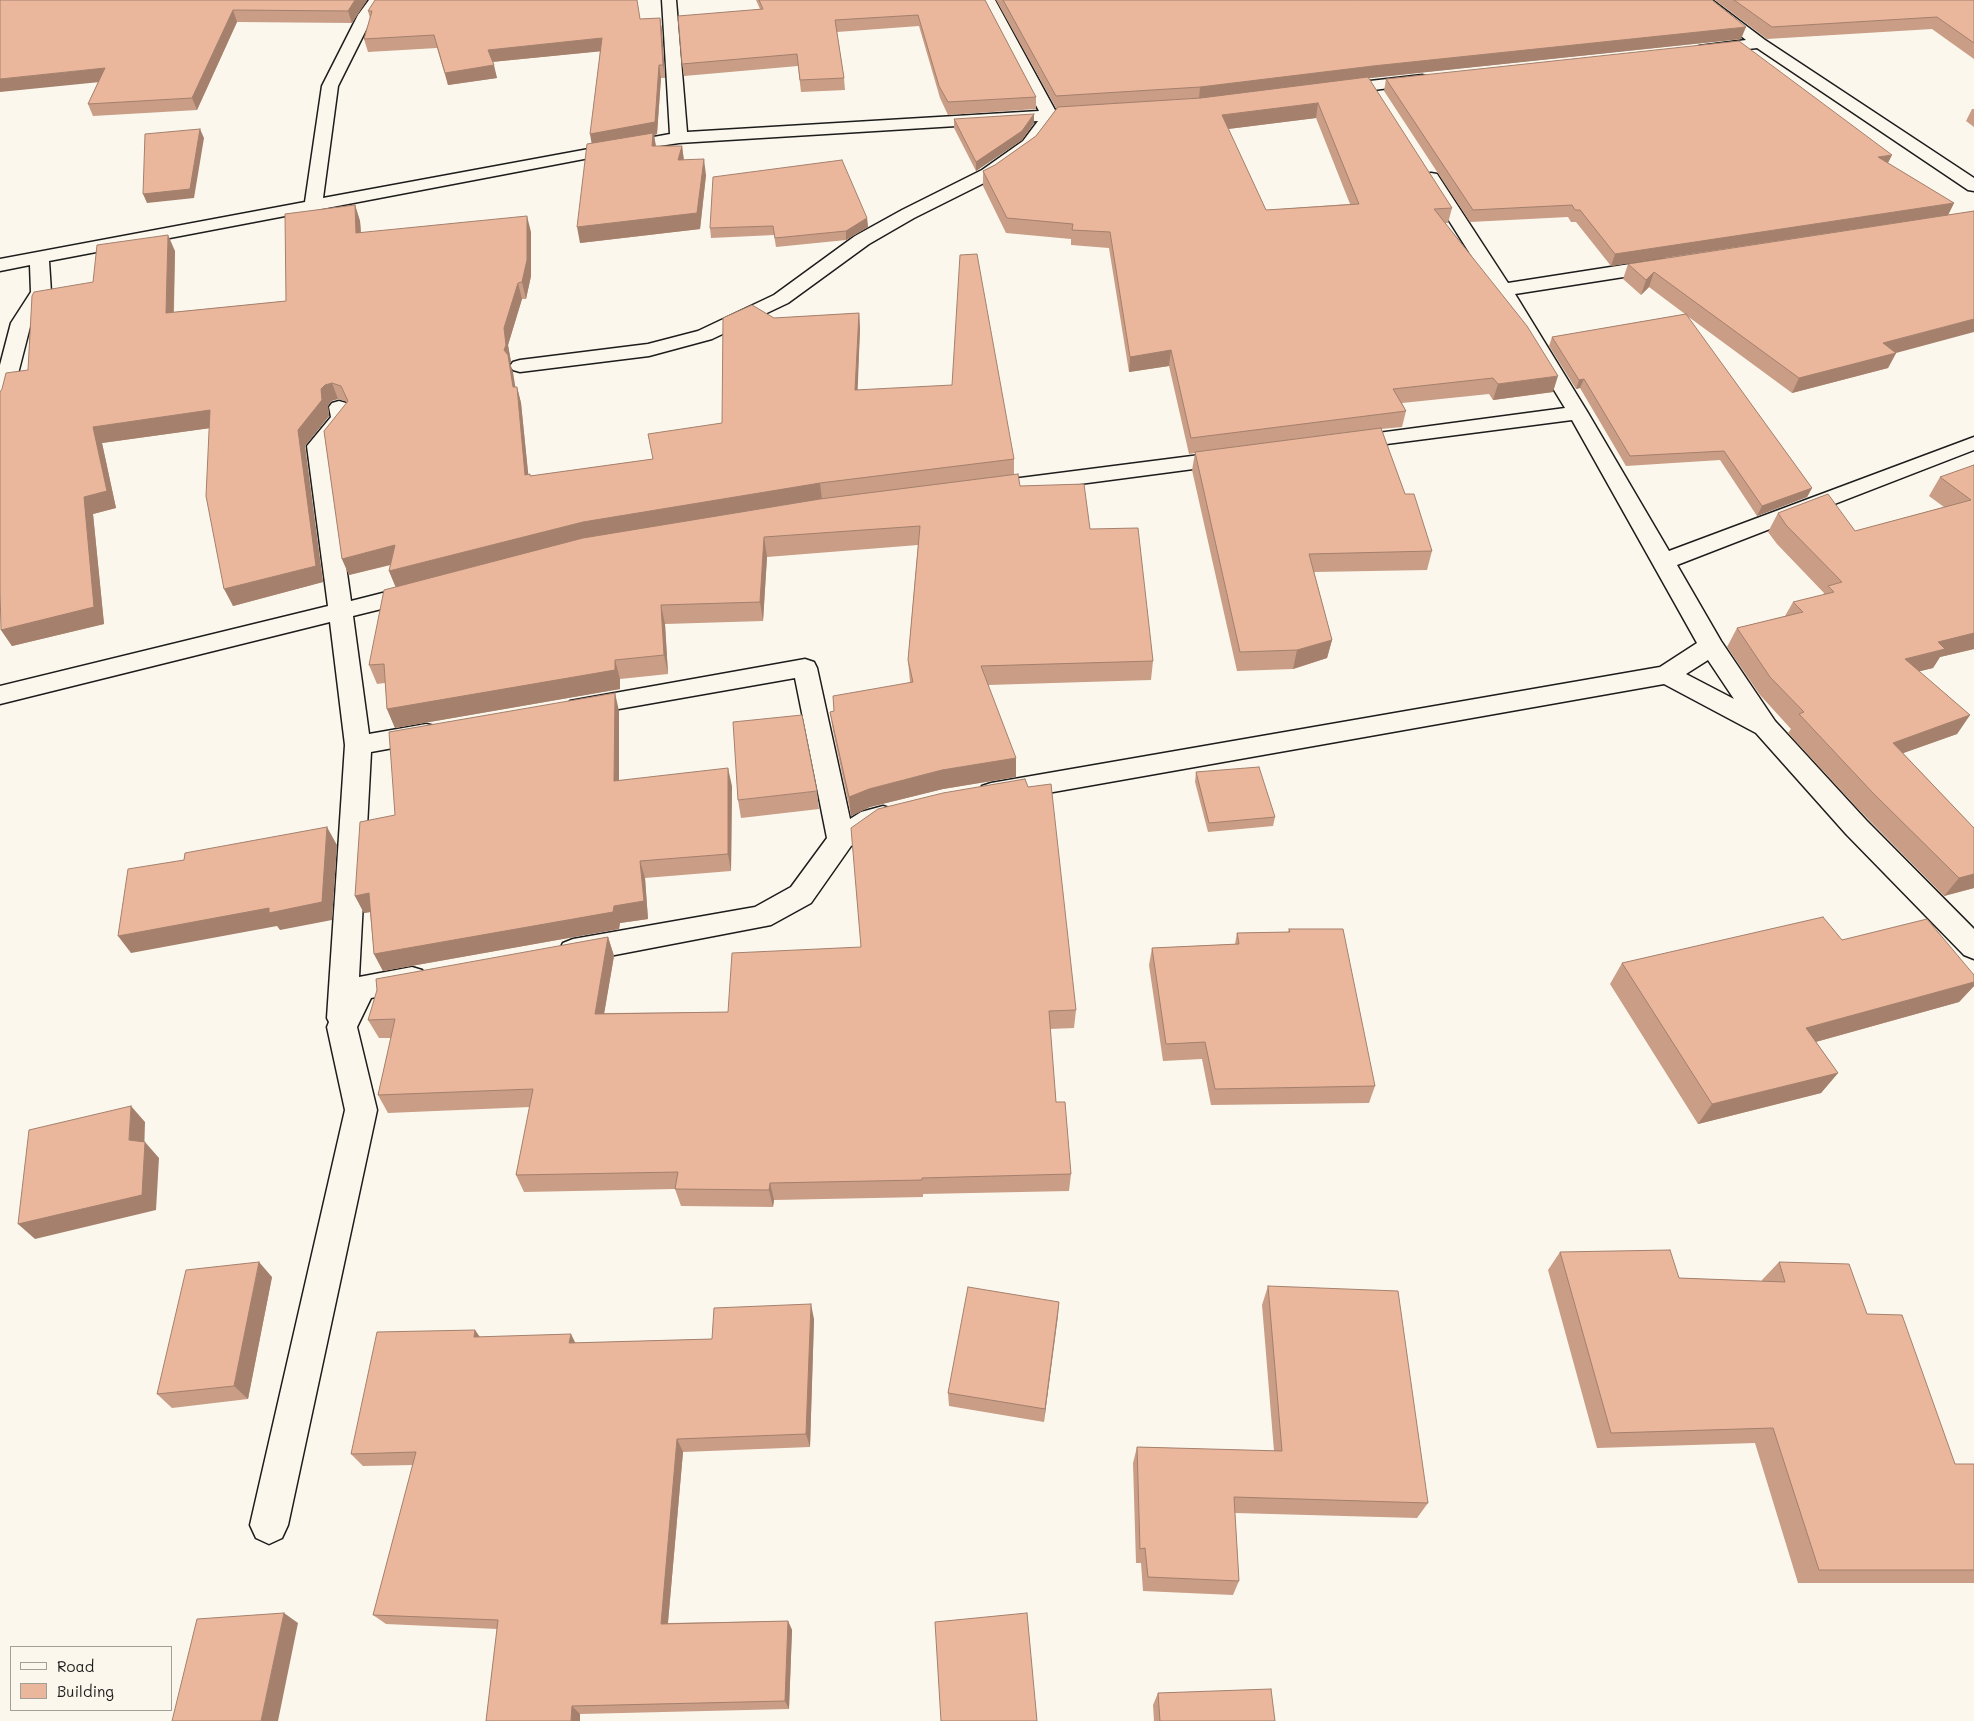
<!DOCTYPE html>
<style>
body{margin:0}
#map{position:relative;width:1974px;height:1721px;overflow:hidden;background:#fbf7ec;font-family:Mali,sans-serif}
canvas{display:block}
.legend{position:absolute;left:10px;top:1646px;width:162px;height:65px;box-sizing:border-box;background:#fbf7ec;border:1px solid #a29f99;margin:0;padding:6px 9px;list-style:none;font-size:15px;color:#1c1c1c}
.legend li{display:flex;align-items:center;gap:10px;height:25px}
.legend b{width:25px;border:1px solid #a29f99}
</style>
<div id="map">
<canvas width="1974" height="1721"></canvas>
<ul class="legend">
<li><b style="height:6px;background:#fbf7ec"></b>Road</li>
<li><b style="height:14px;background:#eab79c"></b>Building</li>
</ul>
</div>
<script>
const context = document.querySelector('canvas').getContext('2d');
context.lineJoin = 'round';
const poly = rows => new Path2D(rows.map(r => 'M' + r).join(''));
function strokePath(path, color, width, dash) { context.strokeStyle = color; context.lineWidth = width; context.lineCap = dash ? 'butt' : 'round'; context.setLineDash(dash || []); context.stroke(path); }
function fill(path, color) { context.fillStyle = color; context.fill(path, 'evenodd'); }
const minor = poly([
 [369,0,384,0,373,16,338,86,323,198,670,134,662,0,676,0,687,132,1039,111,981,0,995,0,1055,110,1088,108,1094,109,1096,113,1094,117,1088,118,1056,120,1035,149,994,178,914,218,869,244,788,303,712,339,649,356,520,372,513,370,510,366,513,362,520,360,648,344,698,331,774,295,855,236,902,210,982,170,1023,141,1038,121,679,143,626,151,49,261,51,292,31,323,10,405,7,409,0,411,0,365,11,323,31,292,30,265,0,271,0,259,305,202,322,86,358,15,369,0],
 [1696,0,1712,0,1765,40,1974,178,1974,191,1968,190,1757,48,1705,54,1699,52,1697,49,1699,46,1746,40,1696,0],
 [1422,75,1428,77,1430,80,1428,83,1335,95,1329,93,1327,90,1329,87,1335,85,1422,75],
 [1431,173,1437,174,1508,283,1662,259,1669,261,1671,265,1669,269,1662,271,1515,294,1588,413,1669,551,1974,437,1974,450,1677,565,1721,641,1775,721,1866,820,1974,929,1974,959,1964,955,1846,834,1756,733,1664,684,991,803,982,800,978,793,982,786,991,783,1660,667,1697,643,1572,420,1348,449,1340,448,1337,443,1340,438,1348,437,1565,408,1493,290,1422,178,1425,174,1431,173],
 [1708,660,1734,699,1686,674,1708,660],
 [339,401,346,403,353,418,329,447,351,601,418,584,426,586,430,592,426,598,353,616,369,734,426,724,435,726,439,733,435,740,426,742,371,752,359,977,412,967,422,970,427,979,422,988,371,998,357,1027,377,1110,288,1525,282,1538,269,1544,256,1538,250,1525,345,1110,327,1027,329,1022,327,1018,345,745,330,622,0,704,0,686,328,606,307,446,331,417,329,407,332,403,339,401],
 [1231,451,1239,453,1242,458,1239,463,981,497,973,495,970,490,973,485,981,483,1231,451],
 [805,659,814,662,817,668,850,819,861,812,883,806,892,809,896,816,892,823,879,827,851,846,811,903,771,925,573,963,563,959,559,951,563,943,573,939,755,907,791,887,827,838,795,678,579,716,570,713,566,707,570,701,805,659]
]);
strokePath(minor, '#1c1c1c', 3);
fill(minor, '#fbf7ec');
fill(poly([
 [0,0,367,0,352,23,237,22,197,110,93,116,88,104,98,82],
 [756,0,985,0,1036,97,1036,109,948,115,940,98,919,26,837,32,844,78,845,90,801,92,798,66,684,76,682,64,760,9],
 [996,0,1712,0,1741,39,1368,78,1452,208,1448,223,1445,223,1553,392,1493,400,1489,394,1402,403,1406,411,1402,427,1381,429,1405,494,1432,551,1427,570,1314,572,1332,640,1327,658,1293,669,1237,671,1192,470,1195,453,1189,454,1169,366,1129,372,1109,248,1071,245,1071,239,1006,233,983,186,983,171,995,165,1036,136,1057,108,1056,108],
 [1316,118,1350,204,1266,210,1228,129],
 [1715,0,1974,0,1974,59,1932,29,1767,39],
 [368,11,640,19,660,18,662,30,665,78,661,78,657,134,654,135,656,146,682,146,684,160,706,175,700,229,580,243,592,143,600,51,492,62,497,78,448,85,437,48,368,52,364,39,370,18],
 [1386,79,1888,163,1954,203,1948,215,1611,266,1576,222,1571,222,1568,217,1470,222,1384,91],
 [1972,109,1974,109,1974,127,1966,121],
 [954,119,1034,123,1022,140,976,171,954,128],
 [355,205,360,221,361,232,531,232,531,276,526,299,522,299,508,345,511,362,510,363,515,387,517,387,521,403,528,474,530,476,653,459,722,423,774,318,859,313,860,329,857,390,1014,459,1014,474,1020,486,1090,529,1153,661,1151,680,988,685,1016,777,943,789,870,807,851,816,833,731,830,712,834,711,910,682,908,660,918,545,767,557,763,621,665,624,668,674,620,679,620,689,395,728,387,709,385,683,377,684,369,665,396,587,389,571,391,565,349,575,342,559,347,402,338,399,331,401,328,406,329,416,305,446,323,582,233,606,210,428,102,443,116,508,93,514,104,624,12,646,1,630,28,370,93,282,175,251,174,312,286,301],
 [1974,211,1888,368,1792,393,1686,315,1812,488,1807,497,1757,516,1720,460,1626,466,1580,388,1576,389,1549,346,1552,337,1685,314,1649,287,1641,295,1623,279,1628,264],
 [867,218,868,227,846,240,776,247,774,235,711,238,710,228],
 [1974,465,1974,649,1940,657,1933,668,1919,671,1970,715,1957,734,1903,753,1974,828,1974,888,1944,896,1860,811,1788,733,1791,729,1760,695,1727,647,1737,628,1785,616,1793,602,1823,595,1824,593,1777,544,1768,532,1778,513,1855,531,1944,507,1929,496,1940,477],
 [619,711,619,780,732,786,731,871,645,878,648,919,620,923,619,929,383,971,374,954,370,912,364,913,355,896,395,815],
 [1196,772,1275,817,1273,826,1208,832,1195,782],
 [817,791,819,809,741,818,738,800],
 [1289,929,1375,1086,1369,1103,1211,1105,1202,1059,1163,1061,1149,965,1152,948,1235,944,1237,933,1288,932],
 [608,937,614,956,604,1013,1076,1010,1074,1028,1050,1029,1056,1102,1071,1174,1069,1191,923,1194,923,1197,774,1200,773,1207,681,1206,675,1189,524,1192,516,1175,530,1107,388,1113,378,1095,391,1038,379,1038,368,1020],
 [1842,940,1974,975,1974,986,1959,1002,1816,1042,1838,1073,1821,1093,1698,1124,1610,984,1622,963],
 [1560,1252,1679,1278,1762,1281,1762,1280,1779,1262,1867,1314,1955,1464,1974,1464,1974,1583,1798,1583,1755,1443,1597,1448,1548,1270],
 [272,1277,248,1399,172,1408,157,1394],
 [1268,1286,1428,1503,1417,1518,1235,1513,1239,1581,1233,1595,1143,1591,1141,1563,1136,1563,1133,1463,1137,1447,1274,1451,1262,1305],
 [1059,1302,1044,1422,949,1406,948,1393],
 [814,1319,810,1447,683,1452,668,1623,788,1621,792,1630,789,1709,580,1714,580,1721,486,1721,497,1629,386,1624,373,1615,413,1465,363,1466,351,1454,475,1330,480,1337,575,1343,712,1339],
 [1158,1693,1275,1721,1154,1721,1153,1705]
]), '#c99d86');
fill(poly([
 [355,0,367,0,352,23,348,11],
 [233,10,237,22,197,110,192,98],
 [660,18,662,30,665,78,663,65],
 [1746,27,1741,39,1371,78,1199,99,1200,87,1373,66],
 [602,38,604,51,491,62,488,50],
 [494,65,497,78,448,85,445,73],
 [659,65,661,78,657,134,654,135,656,148,652,146,592,146,590,134],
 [105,68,110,81,0,92,0,79],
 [1318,103,1316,118,1220,130,1222,115],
 [1034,114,1034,123,1022,140,976,171,976,162],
 [200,129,204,138,194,198,147,203,143,194],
 [682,146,684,162,678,160],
 [1892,155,1886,167,1878,157],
 [704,159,706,175,700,229,580,243,577,227],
 [1954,203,1948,215,1611,266,1615,254],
 [355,205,360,221,362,249,356,233],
 [527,216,531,232,531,276,526,299,522,282],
 [867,218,868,227,846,240,846,231],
 [168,235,175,251,173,329,166,313],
 [1654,272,1649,287,1641,295,1646,280],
 [518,283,522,299,508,345,511,362,510,363,513,372,518,404,504,350,504,328],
 [859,313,860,329,857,407,855,390],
 [1974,319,1974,332,1896,353,1888,368,1792,393,1799,378,1883,343],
 [1171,350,1169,366,1129,372,1130,357],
 [1558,376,1553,392,1493,400,1498,384],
 [1584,379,1580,388,1576,389,1579,380],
 [332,383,338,399,331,401,328,406,329,416,305,446,323,582,233,606,224,589,298,430,321,389,325,385],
 [517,387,521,403,530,491,525,475],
 [210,410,218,427,102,443,116,508,93,514,104,624,12,646,1,630,84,497,93,427],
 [820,483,822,500,396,588,389,571,583,522],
 [1812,488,1807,497,1757,516,1762,506],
 [764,537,767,557,763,621,760,602],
 [395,545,401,562,349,575,342,559],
 [661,605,665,624,668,674,664,655],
 [1974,633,1974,649,1940,657,1933,668,1893,678,1905,659,1938,642],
 [1332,640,1327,658,1293,669,1297,650],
 [615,660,620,679,620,689,395,728,387,709],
 [615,693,619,711,619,798,614,781],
 [1970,715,1957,734,1881,761,1893,743],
 [1016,758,1016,777,943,789,870,807,851,816,849,797,869,789,942,770],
 [728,768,732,786,731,871,728,854],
 [327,827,337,845,332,920,280,930,277,926,131,953,118,936],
 [640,861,645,878,648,919,620,923,619,929,383,971,374,954,614,906],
 [1974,874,1974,888,1944,896,1959,878],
 [369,893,377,911,364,913,355,896],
 [608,937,614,956,601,1032,595,1014],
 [1974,982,1974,986,1959,1002,1790,1049,1806,1028],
 [1838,1073,1821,1093,1698,1124,1712,1104],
 [131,1106,145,1122,144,1156,129,1140],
 [145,1142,159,1158,156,1210,35,1239,18,1224],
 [770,1183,774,1200,773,1207,769,1190],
 [259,1262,272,1277,248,1399,234,1386],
 [1059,1302,1058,1316,1044,1422,1045,1409],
 [811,1304,814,1319,810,1447,806,1434],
 [475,1330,484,1344,474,1337],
 [571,1334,578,1348,569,1343],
 [677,1439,683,1452,667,1633,661,1624],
 [284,1613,298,1623,278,1721,261,1721],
 [788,1621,792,1630,789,1709,785,1701],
 [572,1706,580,1714,580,1721,571,1721]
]), '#a4806d');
const building = poly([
 [0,0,355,0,348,11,233,10,192,98,88,104,105,68,0,79,0,0],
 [375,0,637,0,640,19,660,18,663,65,659,65,655,122,590,134,602,38,488,50,494,65,445,73,434,35,364,39,372,11,368,11,375,0],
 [759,0,985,0,1036,97,948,102,939,86,918,15,835,20,844,78,800,80,797,54,682,64,678,16,763,9,759,0],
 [1003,0,1712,0,1746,27,1373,66,1200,87,1056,96,1003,0],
 [1734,0,1974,0,1974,43,1937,17,1772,27,1734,0],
 [1739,41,1892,155,1878,157,1954,203,1615,254,1580,210,1575,210,1572,205,1473,210,1386,79,1739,41],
 [1368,77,1452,208,1434,209,1527,326,1558,376,1498,384,1493,378,1393,389,1406,411,1191,438,1171,350,1130,357,1110,232,1072,230,1073,224,1007,218,983,171,995,165,1036,136,1058,107,1201,98,1368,77],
 [1318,103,1359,204,1266,210,1222,115,1318,103],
 [1034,114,1022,131,976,162,954,119,1034,114],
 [200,129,190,189,143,194,145,134,200,129],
 [653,133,652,146,682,146,678,160,704,159,697,213,577,227,587,144,653,133],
 [842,160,867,218,846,231,775,238,773,226,710,228,713,177,842,160],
 [355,205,356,233,527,216,527,260,522,282,518,283,504,328,506,345,504,350,508,355,513,387,517,387,525,475,530,474,530,476,653,459,648,434,722,423,723,318,752,305,774,318,859,313,855,390,952,385,960,255,977,254,1014,459,820,483,583,522,389,571,395,545,342,559,324,431,348,401,341,386,332,383,325,385,321,389,322,400,298,430,316,566,224,589,206,496,210,410,93,427,107,491,84,497,94,607,1,630,0,590,0,392,2,389,6,373,28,370,32,296,34,292,93,282,97,245,168,235,166,313,286,301,285,214,355,205],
 [1974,211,1974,319,1883,343,1896,353,1799,378,1654,272,1646,280,1628,264,1974,211],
 [1686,314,1812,488,1762,506,1724,451,1630,456,1584,379,1579,380,1552,337,1686,314],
 [1381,428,1405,494,1414,494,1432,551,1309,554,1332,640,1297,650,1240,652,1195,452,1381,428],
 [1974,465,1974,633,1938,642,1945,649,1905,659,1970,715,1893,743,1974,828,1974,874,1959,878,1873,793,1799,714,1804,712,1770,677,1737,628,1803,612,1793,602,1834,592,1828,586,1842,582,1786,525,1778,513,1828,494,1855,531,1971,500,1940,477,1974,465],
 [1018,474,1020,486,1084,484,1090,529,1138,528,1153,661,981,666,1016,758,942,770,869,789,849,797,830,712,834,711,833,696,913,682,908,660,920,526,764,537,760,602,661,605,664,655,615,660,615,670,387,709,384,664,369,665,384,590,583,538,820,499,1018,474],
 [615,693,614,781,728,768,728,854,640,861,644,901,614,906,613,912,374,954,369,893,355,896,360,822,395,815,389,732,615,693],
 [802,715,817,791,738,800,733,722,802,715],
 [1259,767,1275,817,1209,823,1196,772,1259,767],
 [1025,779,1028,787,1051,784,1076,1010,1049,1011,1056,1102,1065,1102,1071,1174,922,1178,922,1180,770,1183,769,1190,675,1189,678,1172,516,1175,533,1089,378,1095,395,1019,368,1020,377,990,376,979,608,937,595,1014,728,1012,732,953,861,947,851,828,878,809,943,793,1025,779],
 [327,827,322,902,269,913,269,908,118,936,128,869,184,860,185,853,327,827],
 [1823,917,1842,940,1927,919,1974,975,1974,982,1806,1028,1838,1073,1712,1104,1622,963,1823,917],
 [1289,929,1343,929,1375,1086,1215,1089,1205,1042,1166,1044,1152,948,1239,944,1237,933,1290,932,1289,929],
 [131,1106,129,1140,145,1142,142,1195,18,1224,29,1130,131,1106],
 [1670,1250,1679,1278,1785,1282,1779,1262,1849,1264,1867,1314,1902,1315,1955,1464,1974,1464,1974,1570,1819,1570,1773,1428,1611,1433,1560,1252,1670,1250],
 [259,1262,234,1386,157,1394,186,1270,259,1262],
 [1268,1286,1398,1291,1428,1503,1234,1497,1239,1581,1148,1577,1145,1548,1140,1549,1137,1447,1282,1451,1268,1286],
 [968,1287,1059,1302,1045,1409,948,1393,968,1287],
 [811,1304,806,1434,677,1439,661,1624,788,1621,785,1701,572,1706,571,1721,486,1721,498,1620,373,1615,416,1452,351,1454,377,1332,475,1330,474,1337,571,1334,569,1343,712,1339,714,1308,811,1304],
 [284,1613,261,1721,172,1721,197,1619,284,1613],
 [1027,1613,1037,1721,941,1721,935,1622,1027,1613],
 [1271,1689,1275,1721,1160,1721,1158,1693,1271,1689]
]);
fill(building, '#eab79c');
strokePath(building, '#a4806d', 1);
</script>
